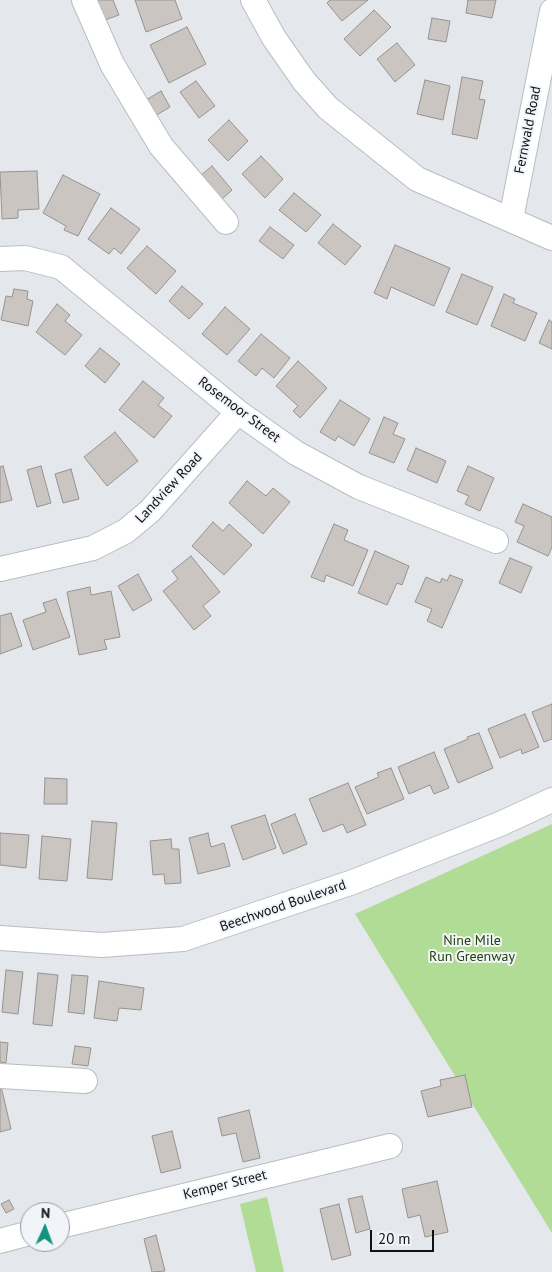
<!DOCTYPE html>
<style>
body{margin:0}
#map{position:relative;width:552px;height:1272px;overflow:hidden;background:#e4e8ed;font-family:"PT Sans",sans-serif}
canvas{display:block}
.north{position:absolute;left:20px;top:1202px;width:50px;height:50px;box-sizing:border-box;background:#f1f5fa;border:1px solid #979a9e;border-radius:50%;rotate:2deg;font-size:14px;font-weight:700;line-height:20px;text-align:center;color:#101113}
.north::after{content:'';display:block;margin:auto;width:18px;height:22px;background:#12937c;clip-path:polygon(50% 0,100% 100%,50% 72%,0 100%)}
.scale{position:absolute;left:370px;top:1230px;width:64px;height:22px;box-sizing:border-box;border:2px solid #101113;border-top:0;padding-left:6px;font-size:15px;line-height:18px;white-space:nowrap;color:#101113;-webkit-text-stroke:4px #f1f5fa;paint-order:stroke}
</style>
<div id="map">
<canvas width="552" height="1272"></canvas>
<div class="north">N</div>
<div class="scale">20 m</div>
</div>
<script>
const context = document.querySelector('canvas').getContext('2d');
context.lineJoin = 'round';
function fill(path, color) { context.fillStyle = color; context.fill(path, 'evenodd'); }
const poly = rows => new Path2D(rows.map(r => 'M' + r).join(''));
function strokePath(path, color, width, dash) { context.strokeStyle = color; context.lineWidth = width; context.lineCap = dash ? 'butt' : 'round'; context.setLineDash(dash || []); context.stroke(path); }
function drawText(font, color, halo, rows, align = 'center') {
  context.font = font + ' "PT Sans",sans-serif'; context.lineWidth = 4; context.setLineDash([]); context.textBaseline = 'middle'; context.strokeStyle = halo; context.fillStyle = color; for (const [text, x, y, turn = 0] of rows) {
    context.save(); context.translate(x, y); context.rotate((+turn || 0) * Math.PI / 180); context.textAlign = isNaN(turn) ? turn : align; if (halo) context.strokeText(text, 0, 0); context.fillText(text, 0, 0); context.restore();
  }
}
fill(poly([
 [552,824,552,1233,355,914],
 [267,1197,284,1272,256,1272,240,1204]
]), '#b1dc95');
const building = poly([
 [94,0,113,0,119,15,102,21,94,0],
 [135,0,175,0,182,19,146,32,135,0],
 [330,0,368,0,342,21,327,3,330,0],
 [468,0,496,0,492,18,466,13,468,0],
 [374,10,391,27,360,56,344,39,374,10],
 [432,18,450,21,446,42,428,39,432,18],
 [187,27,206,64,169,83,150,45,187,27],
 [397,43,415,65,395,82,377,59,397,43],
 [462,77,483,81,479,99,485,100,477,139,452,134,462,77],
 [425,80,450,86,443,120,417,114,425,80],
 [196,81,215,106,199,118,180,92,196,81],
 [161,91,170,107,155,116,146,100,161,91],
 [229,120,248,141,228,161,208,140,229,120],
 [261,156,283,179,265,198,242,174,261,156],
 [212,166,232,190,221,200,200,176,212,166],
 [37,171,39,209,18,210,18,218,2,219,0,172,37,171],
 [63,175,100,194,78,236,64,230,66,226,43,213,63,175],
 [294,193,321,215,306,232,279,210,294,193],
 [111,208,140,229,121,254,114,248,109,254,88,239,111,208],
 [333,224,361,246,345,265,318,243,333,224],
 [270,227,294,245,283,259,259,241,270,227],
 [395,245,450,268,434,306,391,287,387,299,374,293,395,245],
 [147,246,176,271,156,294,127,268,147,246],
 [462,274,493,287,477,325,446,312,462,274],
 [182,286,203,304,189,319,169,301,182,286],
 [14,289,28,291,27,299,33,301,28,326,1,320,6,296,12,297,14,289],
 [504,294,515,299,513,303,537,313,525,341,491,326,504,294],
 [57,304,70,315,65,321,82,335,65,355,36,332,57,304],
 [225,307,250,329,227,355,202,334,225,307],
 [549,320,552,322,552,349,539,343,549,320],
 [261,334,290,358,274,378,262,368,256,376,238,361,261,334],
 [100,348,120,364,105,383,85,366,100,348],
 [298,361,327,388,300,418,293,411,298,406,276,386,298,361],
 [143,381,164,398,158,405,172,416,154,438,119,410,143,381],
 [340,400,370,419,354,446,338,436,335,441,320,432,340,400],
 [384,417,398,423,393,434,405,439,394,463,369,453,384,417],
 [115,432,138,461,107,486,84,457,115,432],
 [416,448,446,461,437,483,407,470,416,448],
 [3,466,12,500,0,503,0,467,3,466],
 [41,466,51,503,37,507,27,470,41,466],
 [468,466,494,478,480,511,465,504,469,496,457,491,468,466],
 [71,469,79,499,63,503,55,474,71,469],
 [247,481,266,496,273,488,290,502,263,534,229,503,247,481],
 [523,504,552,517,552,547,548,556,517,542,524,526,515,522,523,504],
 [213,522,223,531,229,524,252,545,224,575,192,546,213,522],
 [334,524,348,530,344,540,368,550,353,586,326,575,324,582,311,577,334,524],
 [375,551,409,566,402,585,397,583,387,605,358,593,375,551],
 [191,556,220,592,203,606,211,616,194,630,163,591,178,579,172,571,191,556],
 [510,558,532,567,521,593,499,583,510,558],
 [138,574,152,600,133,611,118,586,138,574],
 [450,575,463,580,442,628,427,621,432,609,415,602,426,577,440,583,442,578,447,581,450,575],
 [90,587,91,595,111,591,120,637,104,640,107,649,79,655,67,592,90,587],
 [56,599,70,637,33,650,23,620,46,612,43,603,56,599],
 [11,613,22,646,0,654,0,616,11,613],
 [552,704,552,739,544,742,532,712,552,704],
 [525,714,539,747,522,754,521,749,500,758,488,729,525,714],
 [479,733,493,768,458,783,444,749,468,739,467,737,479,733],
 [434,752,449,788,434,794,430,785,409,794,398,767,434,752],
 [391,768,404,799,367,814,355,787,379,777,377,773,391,768],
 [45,778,67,779,67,804,44,804,45,778],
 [348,783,366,825,347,833,343,824,323,832,309,799,348,783],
 [295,814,307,844,283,854,271,824,295,814],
 [265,815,276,848,243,860,231,826,265,815],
 [92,821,117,823,112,880,87,878,92,821],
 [0,833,29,835,26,868,0,865,0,833],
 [208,833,211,847,224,843,230,866,198,874,189,838,208,833],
 [42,836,71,839,67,881,39,879,42,836],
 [171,839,172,849,179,849,181,883,165,884,164,874,153,875,150,841,171,839],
 [6,970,23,972,18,1014,2,1012,6,970],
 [38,973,58,975,52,1026,33,1024,38,973],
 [72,975,88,976,84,1014,68,1012,72,975],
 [99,981,144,988,141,1010,119,1008,117,1021,94,1018,99,981],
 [0,1042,8,1043,6,1063,0,1062,0,1042],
 [75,1046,91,1048,88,1066,72,1064,75,1046],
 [465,1075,472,1107,428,1117,421,1091,441,1086,440,1080,465,1075],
 [0,1082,11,1129,0,1132,0,1082],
 [249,1110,260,1158,243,1162,236,1133,222,1136,218,1118,249,1110],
 [172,1131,181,1168,161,1173,152,1136,172,1131],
 [437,1181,448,1232,425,1237,420,1215,408,1218,402,1189,437,1181],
 [362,1196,370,1229,356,1233,348,1199,362,1196],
 [9,1200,14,1209,6,1213,1,1204,9,1200],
 [339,1204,351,1255,332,1260,320,1209,339,1204],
 [156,1235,165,1271,152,1272,144,1239,156,1235]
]);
fill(building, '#cbc5c2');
strokePath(building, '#98928f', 1);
const minor = poly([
 [84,0,112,64,161,146,226,222],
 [253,0,274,38,304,81,328,108,417,179,552,238],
 [511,219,552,11],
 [0,259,25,258,61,267,238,412,296,453,359,487,496,541],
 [0,569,93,548,126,531,150,511,238,412],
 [0,938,102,945,183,939,353,882,500,824,552,800],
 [0,1076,85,1081],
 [60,1226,390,1146],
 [0,1241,30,1233]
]);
strokePath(minor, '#b9bdc1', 26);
strokePath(minor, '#fff', 24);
drawText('14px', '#101113', '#f1f5fa', [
 ["Fernwald Road",528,130,-79],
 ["Rosemoor Street",239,410,37],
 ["Landview Road",169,488,-47],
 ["Beechwood Boulevard",283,906,-19],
 ["Kemper Street",225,1185,-14]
]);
drawText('14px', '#244305', '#f1f5fa', [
 ["Nine Mile",472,941],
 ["Run Greenway",472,957]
]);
</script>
